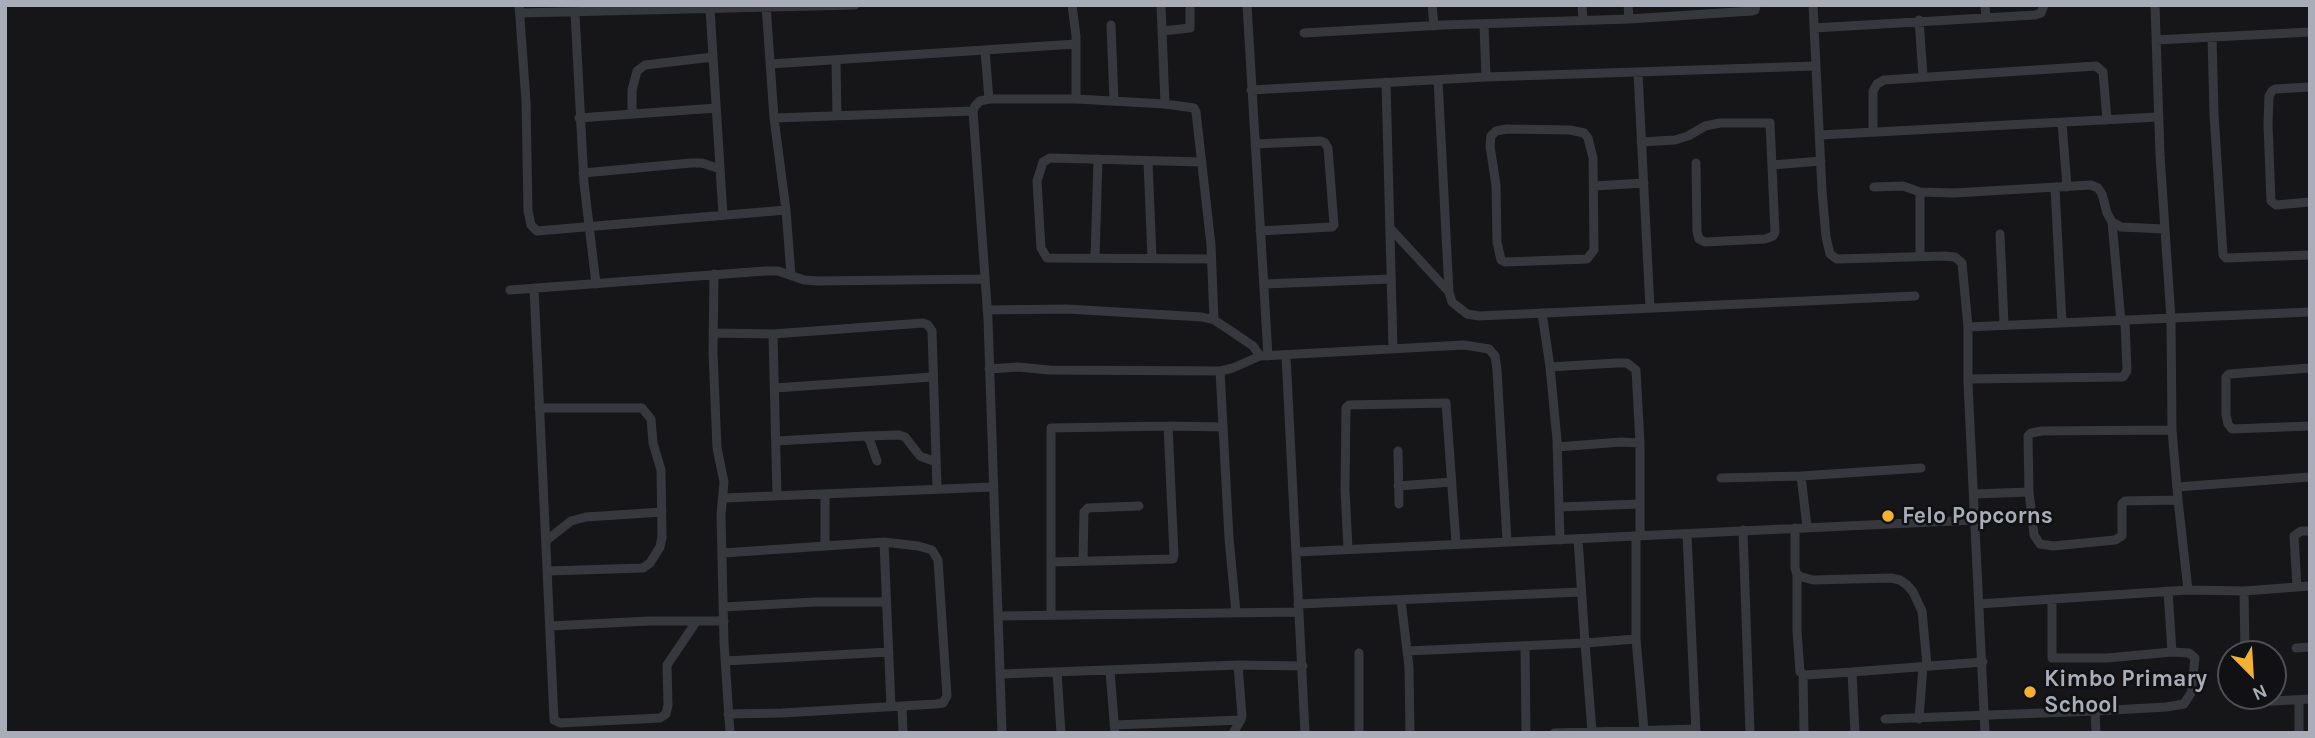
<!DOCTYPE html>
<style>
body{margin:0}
#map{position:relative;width:2315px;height:738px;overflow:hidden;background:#161618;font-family:Karla,sans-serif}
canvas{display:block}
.frame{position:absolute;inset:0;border:7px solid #a8adb8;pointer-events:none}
.north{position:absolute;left:2217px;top:640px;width:70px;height:70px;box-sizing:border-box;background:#111113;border:2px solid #4d4f55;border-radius:50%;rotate:156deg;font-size:19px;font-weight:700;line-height:28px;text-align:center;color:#a8adb8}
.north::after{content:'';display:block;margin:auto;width:24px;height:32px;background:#f2b134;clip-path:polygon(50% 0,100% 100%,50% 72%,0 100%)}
</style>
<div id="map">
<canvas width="2315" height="738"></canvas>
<div class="frame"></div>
<div class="north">N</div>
</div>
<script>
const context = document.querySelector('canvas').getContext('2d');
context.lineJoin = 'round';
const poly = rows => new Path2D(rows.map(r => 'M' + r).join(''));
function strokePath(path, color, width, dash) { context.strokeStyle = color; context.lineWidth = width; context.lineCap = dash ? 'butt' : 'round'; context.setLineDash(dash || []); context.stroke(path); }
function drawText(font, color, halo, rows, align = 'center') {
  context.font = font + ' Karla,sans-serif'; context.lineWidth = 5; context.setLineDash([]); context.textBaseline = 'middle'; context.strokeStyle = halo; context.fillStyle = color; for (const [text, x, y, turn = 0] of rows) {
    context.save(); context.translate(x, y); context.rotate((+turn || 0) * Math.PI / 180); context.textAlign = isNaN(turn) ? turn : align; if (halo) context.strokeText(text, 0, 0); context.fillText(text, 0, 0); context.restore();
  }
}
strokePath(poly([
 [519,5,526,101,528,211,531,225,537,231,786,210],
 [766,5,774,118,786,210,791,275],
 [1072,5,1076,36,1076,99],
 [1161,5,1165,104],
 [1247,5,1268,356],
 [1432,5,1434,26],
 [1582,5,1583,20],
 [1628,5,1629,19],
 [1813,5,1822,191,1826,237,1830,254,1837,259,1944,256,1955,257,1962,263,1968,327,1968,384,1985,733],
 [1985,5,1986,17],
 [2155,5,2160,155,2171,319,2172,430,2178,500,2125,501,2122,504,2122,536,2115,540,2053,546,2040,544,2034,535,2029,492,2028,436,2031,433,2042,431,2172,430],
 [710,9,723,215],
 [520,13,855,5],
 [575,13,584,183,596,284],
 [1919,20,1923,76],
 [1484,24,1486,77],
 [1111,25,1114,101],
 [1814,28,2035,15,2041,13,2044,5],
 [1162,31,1190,28,1190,5],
 [1304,33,1443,25,1629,19,1752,11,1755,10,1756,5],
 [2212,37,2214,114,2223,255,2226,258,2310,255],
 [2156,40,2310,32],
 [985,51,989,99],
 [836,61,837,116],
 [770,64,1076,44],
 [1638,73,1650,308],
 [1438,80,1449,292,1452,302,1467,314,1479,316,1915,296],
 [1386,82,1393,348],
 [2310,87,2275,89,2272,91,2269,96,2268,124,2271,201,2276,205,2310,202],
 [1251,90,1486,77,1815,66],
 [632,114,632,90,637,71,645,65,713,57],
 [579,118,716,108],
 [774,118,973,111],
 [2062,123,2067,187],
 [1507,129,1570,130,1584,133,1588,138,1593,158,1594,250,1587,259,1505,262,1501,260,1497,242,1496,185,1490,146,1491,136,1496,131,1507,129],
 [1873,132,1873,91,1877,84,1884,80,2096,66,2103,72,2107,120],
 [1820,135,2158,117],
 [1641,142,1675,140,1688,136,1705,126,1720,123,1770,123,1775,232,1773,236,1765,239,1705,242,1699,239,1697,232,1696,163],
 [1255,144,1321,141,1325,143,1328,148,1334,225,1332,227,1260,231],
 [1148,161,1152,258],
 [1202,162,1050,158,1043,162,1037,181,1041,248,1047,258,1211,259],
 [1772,165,1821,161],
 [583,173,691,163,702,163,720,169],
 [1594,186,1644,183],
 [1874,187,1903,186,1920,192,1954,193,2091,185,2098,188,2102,194,2107,213,2112,222,2121,227,2165,229],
 [2055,188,2062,323],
 [2112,222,2121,321],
 [1390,228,1449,292],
 [2000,234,2004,324],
 [1920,256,1920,192],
 [1095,258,1098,159],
 [714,274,713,353,717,448,724,482,721,515,724,643,730,733],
 [1264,284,1391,279],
 [534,288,554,720,560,723,660,718,666,714,668,705,667,665,696,622],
 [510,290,765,271,778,271,804,280,818,281,985,279],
 [987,310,1067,309,1202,317,1214,320,1228,329,1253,346,1260,356],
 [1542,313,1550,367,1557,440,1560,540],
 [1968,327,2310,312],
 [713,333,773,334,777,496],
 [773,334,923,323,928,325,932,331,937,488],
 [1286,355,1305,733],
 [1550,367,1616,363,1627,363,1636,370,1640,443,1640,536],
 [2310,368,2229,374,2226,377,2226,415,2228,424,2232,429,2310,426],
 [989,369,1018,367,1049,370,1220,371,1233,368,1260,356,1464,345,1489,349,1495,356,1497,370,1507,541],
 [1220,371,1229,538,1236,613],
 [1968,379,2123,377,2127,371,2125,321],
 [775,388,932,377],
 [539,408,642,408,651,419,653,443,661,470,662,537,660,547,650,563,643,568,548,571],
 [866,436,899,435,905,437,920,456,936,462],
 [776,441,866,436,870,441,877,461],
 [1557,447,1621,442,1640,443],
 [1398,451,1399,504],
 [1801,476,1807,527],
 [1721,478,1801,476,1921,468],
 [1398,486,1452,482],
 [2177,487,2310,477],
 [1974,494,2029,492],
 [724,498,993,487],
 [2178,500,2188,590],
 [1559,507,1640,504],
 [1795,528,1795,568,1797,575,1802,577,1813,580,1891,578,1900,580,1907,585,1913,592,1922,611,1927,665],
 [1743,530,1750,733],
 [1687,534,1696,733],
 [1636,537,1636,639],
 [1578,539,1585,643,1636,639,1644,730],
 [547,540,571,521,586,517,662,512],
 [884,542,891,707],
 [825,546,825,494],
 [1348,549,1345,490,1346,408,1349,405,1446,403,1456,543],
 [1297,552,1974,520],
 [723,553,884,542,918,546,932,550,938,560,947,696,943,703,936,704,782,713,728,714],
 [1083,561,1084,512,1088,508,1139,506],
 [1052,562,1173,559,1174,555,1168,426,1223,427],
 [1797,575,1797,631,1800,672,1805,675,1852,672,1855,733],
 [2297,587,2294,536,2301,531,2310,531],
 [2244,591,2245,654],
 [2052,599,2052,658,2107,658,2172,652],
 [1401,600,1409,667,1410,733],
 [1298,604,1581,592],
 [1979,604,2188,590,2244,591,2310,586],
 [724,607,815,602,886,602],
 [1051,615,1051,428,1168,426],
 [999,616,1299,612],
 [550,626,649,621,724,621],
 [1525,646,1526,733],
 [2296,648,2310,647],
 [1407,651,1585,643,1592,731],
 [1359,653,1359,733],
 [725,661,889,652],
 [1110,671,1115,733],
 [1057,672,1061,733],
 [1852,672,1983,662],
 [1001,674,1238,665,1303,666],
 [1803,674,1804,733],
 [2249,696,2256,702,2310,699],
 [2299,700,2299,733],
 [902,706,903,733],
 [2095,711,2096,733],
 [1885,719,2095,711,2166,707,2184,704,2191,693,2195,658,2189,653,2172,652,2168,591],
 [1919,719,1923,666],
 [1114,725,1241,720],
 [1002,733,988,319,973,111,975,106,980,101,989,99,1076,99,1165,104,1194,108,1196,112,1211,245,1214,320],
 [1233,733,1241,720,1242,716,1238,665],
 [1554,733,1696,729]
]), '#37383d', 9);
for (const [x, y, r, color] of [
 [1888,516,7,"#f2b134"],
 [2030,692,7,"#f2b134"]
]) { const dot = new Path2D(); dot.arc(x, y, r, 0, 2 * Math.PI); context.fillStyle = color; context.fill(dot); strokePath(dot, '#111113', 2.5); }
drawText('bold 23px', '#a8adb8', '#111113', [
 ["Felo Popcorns",1902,516],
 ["Kimbo Primary",2044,679],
 ["School",2044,705]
], 'left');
</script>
